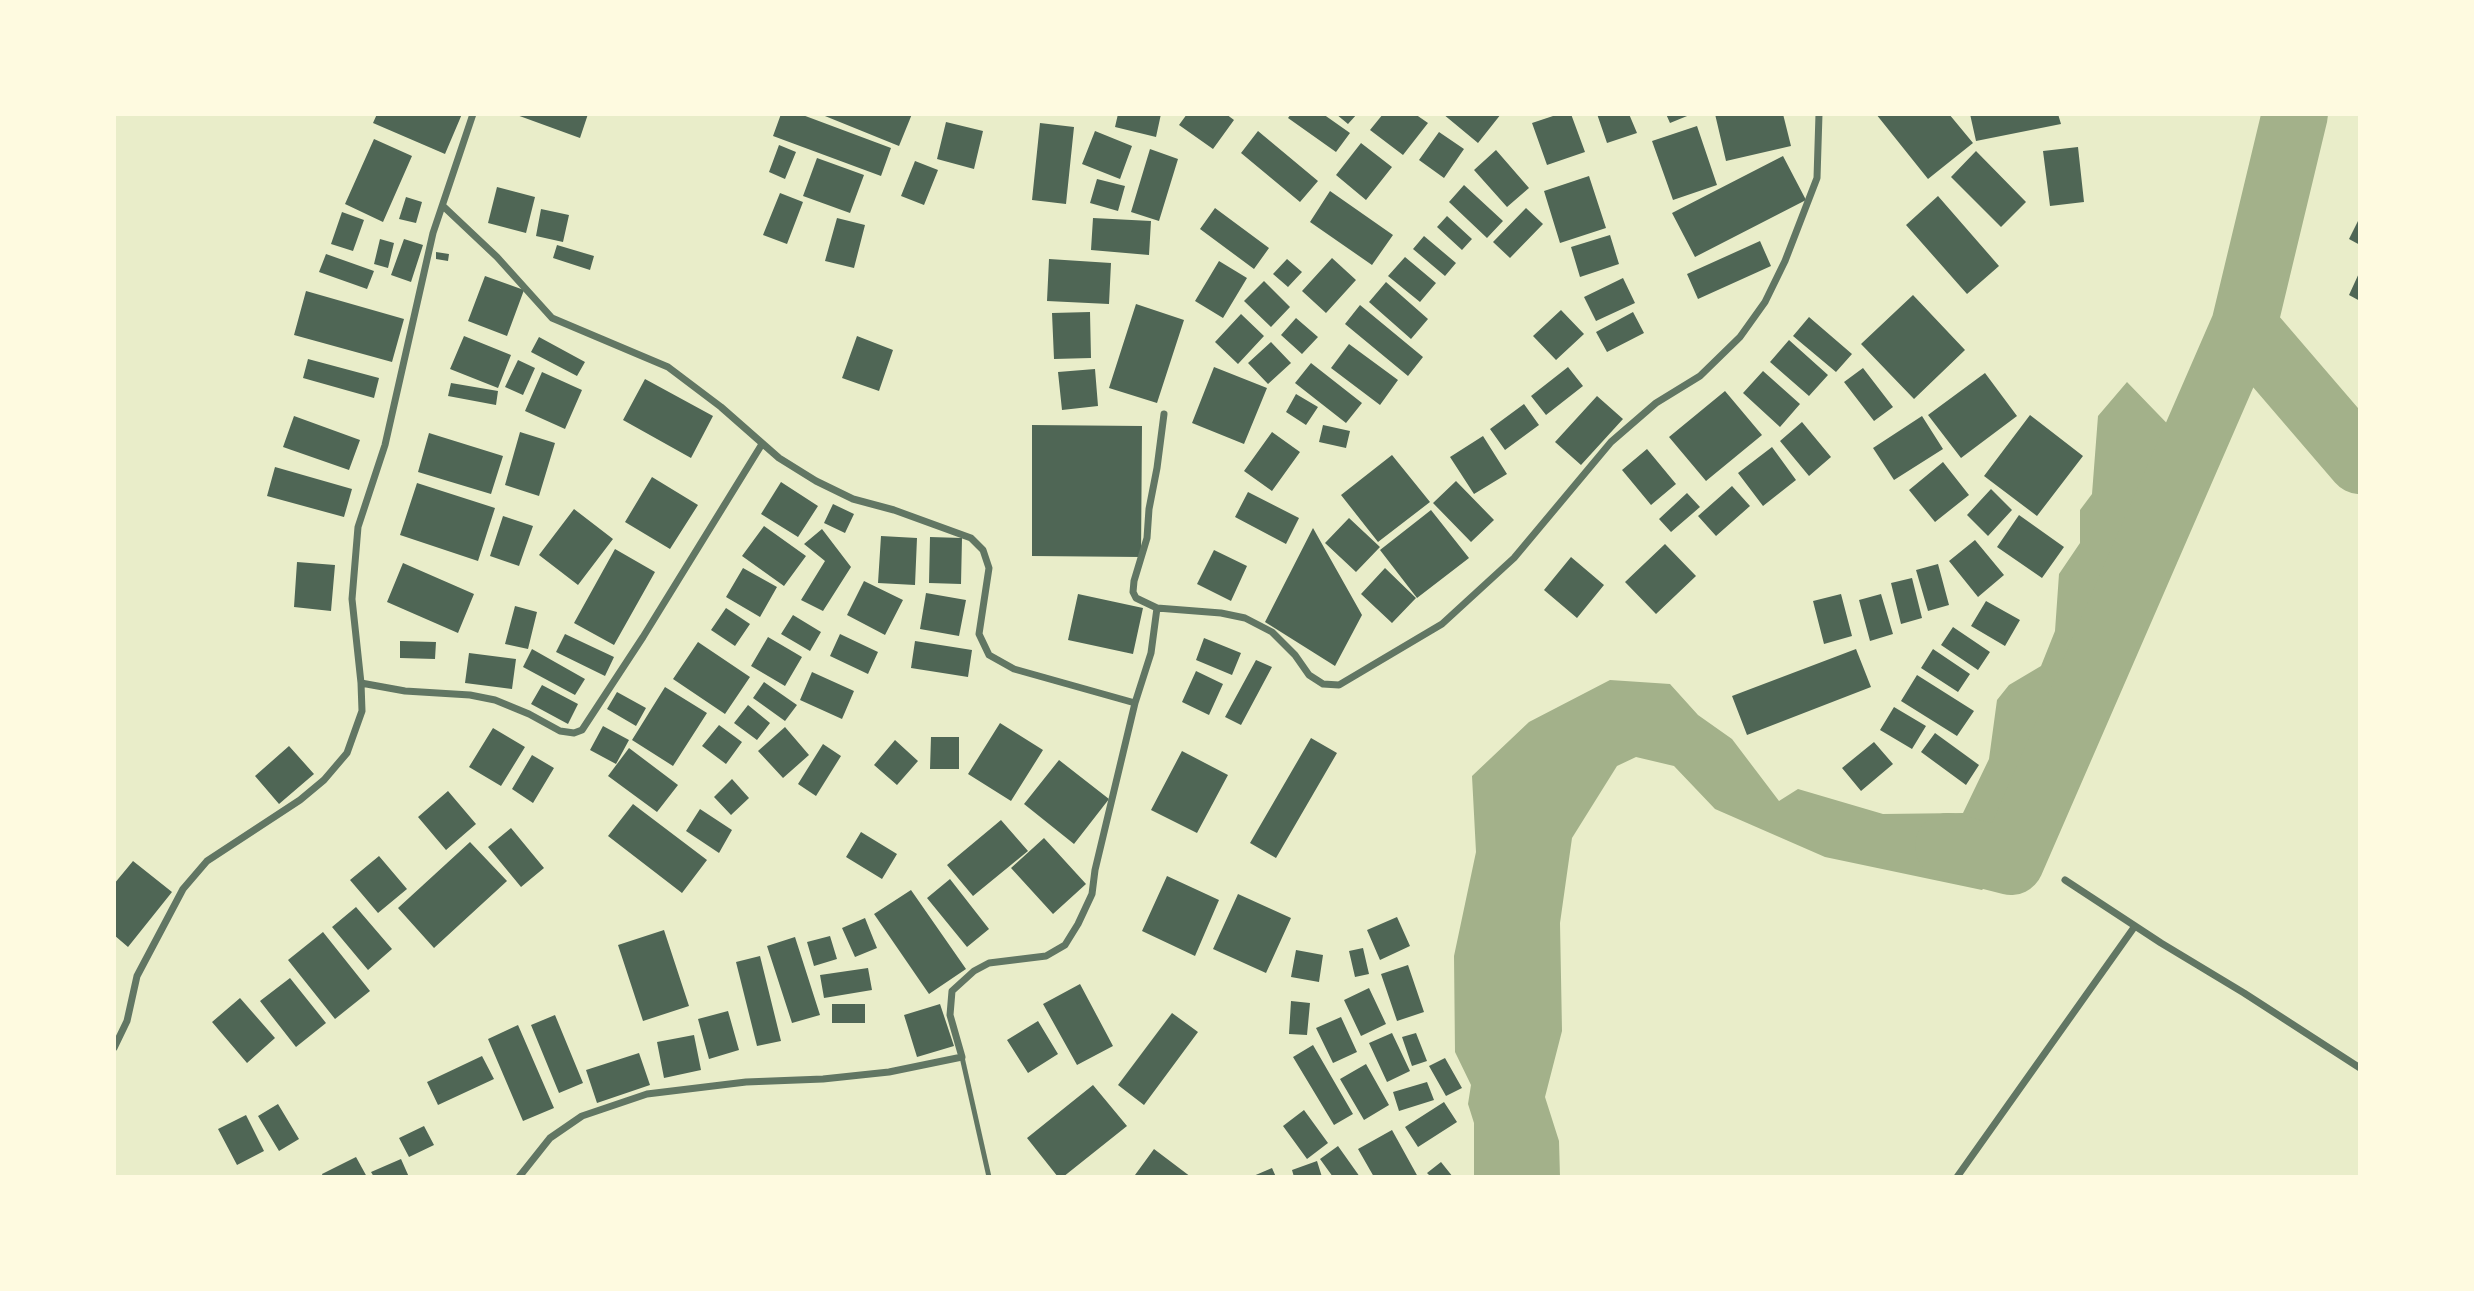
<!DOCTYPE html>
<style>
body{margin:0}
#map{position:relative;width:2474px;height:1291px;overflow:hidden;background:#e9edc9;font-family:"Fira Sans Condensed",sans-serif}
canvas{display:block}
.frame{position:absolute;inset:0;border:116px solid #fefae0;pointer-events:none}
</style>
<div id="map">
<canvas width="2474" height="1291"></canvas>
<div class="frame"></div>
</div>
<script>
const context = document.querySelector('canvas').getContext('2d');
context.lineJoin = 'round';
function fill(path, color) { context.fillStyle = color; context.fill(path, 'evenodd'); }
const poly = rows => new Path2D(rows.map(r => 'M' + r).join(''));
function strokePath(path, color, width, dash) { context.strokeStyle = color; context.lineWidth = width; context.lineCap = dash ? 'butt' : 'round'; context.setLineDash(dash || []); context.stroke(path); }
fill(poly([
 [2127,382,2186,443,2167,451,2143,538,2115,597,2111,661,2098,679,2099,722,2091,742,2072,738,2053,747,2019,825,2025,846,1982,890,1825,857,1715,809,1674,766,1636,757,1617,766,1572,838,1560,923,1562,1031,1545,1097,1559,1141,1560,1177,1474,1177,1474,1123,1468,1104,1471,1085,1455,1052,1454,956,1476,852,1472,776,1529,722,1610,680,1670,684,1698,715,1732,739,1779,801,1798,789,1883,814,1963,813,1989,759,1997,700,2009,685,2041,666,2055,631,2059,574,2080,543,2080,510,2092,494,2098,416]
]), '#a3b18a');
strokePath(poly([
 [2295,114,2244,326,2360,461],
 [1948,846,2011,862,2244,326]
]), '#a3b18a', 66);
fill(poly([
 [377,114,462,114,445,154,373,123],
 [514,114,588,114,580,138],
 [781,114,800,114,891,148,881,176,773,136],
 [820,114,912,114,899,146],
 [1118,114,1161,114,1156,137,1115,127],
 [1187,114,1226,114,1234,120,1213,149,1179,125],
 [1291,114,1323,114,1350,133,1336,152,1288,118],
 [1336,114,1357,114,1348,124],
 [1383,114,1415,114,1428,123,1403,155,1370,130],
 [1443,114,1501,114,1478,143],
 [1559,114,1571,114,1585,152,1547,165,1532,123],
 [1597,114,1629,114,1637,133,1607,143],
 [1666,114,1692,114,1670,123],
 [1715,114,1783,114,1791,146,1726,161],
 [1876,114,1949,114,1973,143,1928,179],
 [1970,114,2058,114,2061,124,1976,141],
 [946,122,983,131,974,169,937,159],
 [1040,123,1074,127,1066,204,1032,200],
 [1697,126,1717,185,1673,200,1652,141],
 [1095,131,1132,146,1120,179,1082,164],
 [1258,131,1318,181,1300,202,1241,153],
 [1439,132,1464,149,1444,178,1419,160],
 [374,139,412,156,383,222,345,204],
 [1361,143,1392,167,1366,200,1336,175],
 [779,145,796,152,785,179,769,172],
 [2078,147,2084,202,2050,206,2043,151],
 [1150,149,1178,159,1159,221,1131,212],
 [1496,150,1529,188,1507,207,1474,170],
 [1976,151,2026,202,2001,227,1951,177],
 [1783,156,1806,200,1695,257,1672,213],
 [817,158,864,175,850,213,803,196],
 [915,161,938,170,924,205,901,196],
 [1589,176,1606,228,1560,243,1544,191],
 [1097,179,1125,186,1118,211,1090,203],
 [1464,185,1503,221,1487,238,1449,202],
 [497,187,535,197,526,233,488,223],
 [1330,191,1393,235,1372,265,1310,222],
 [780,193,803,202,787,244,763,235],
 [1938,196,1999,266,1967,294,1906,225],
 [406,197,422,202,416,223,399,219],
 [1215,208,1269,248,1254,269,1200,229],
 [1526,208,1543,224,1510,258,1493,242],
 [541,209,569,215,563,242,536,236],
 [342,212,364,220,353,251,331,244],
 [1447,216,1472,239,1462,250,1437,227],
 [2360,217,2360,245,2349,239],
 [837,218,865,225,854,268,825,261],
 [1093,218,1151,221,1149,255,1091,250],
 [1610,235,1619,264,1580,277,1571,247],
 [1424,236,1456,263,1445,276,1413,249],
 [380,239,394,243,388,268,374,264],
 [404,239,423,245,411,282,391,275],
 [1760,241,1771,266,1698,299,1687,274],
 [557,245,594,256,590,270,553,258],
 [436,252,449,254,448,261,436,259],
 [326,254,374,271,367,289,319,272],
 [1405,257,1436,283,1420,302,1388,276],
 [1332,258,1356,280,1326,313,1302,291],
 [1049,259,1111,263,1109,304,1047,301],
 [1287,259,1302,272,1288,287,1273,274],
 [1219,261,1247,278,1223,318,1195,301],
 [2360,271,2360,301,2349,295],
 [485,276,524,290,507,336,468,321],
 [1623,278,1635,303,1596,321,1584,297],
 [1264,281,1290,307,1271,327,1244,301],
 [1386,282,1428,319,1411,339,1369,302],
 [306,291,404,319,392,362,294,335],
 [1913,295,1965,350,1914,399,1861,344],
 [1136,304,1184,320,1157,403,1109,388],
 [1360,305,1423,357,1408,376,1345,324],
 [1561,310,1584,334,1556,360,1533,336],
 [1090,312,1091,358,1054,359,1052,313],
 [1633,312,1644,333,1607,352,1596,332],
 [1241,314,1264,336,1238,364,1215,342],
 [1809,317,1852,354,1836,372,1793,336],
 [1296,318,1318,337,1302,354,1281,335],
 [464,336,511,355,498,388,450,369],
 [857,336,893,350,879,391,842,378],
 [539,337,585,362,577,376,531,352],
 [1789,340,1828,375,1809,396,1770,362],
 [1271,342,1291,363,1268,384,1248,363],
 [1349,344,1398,380,1380,405,1331,368],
 [308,359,379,378,374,398,303,378],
 [518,360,535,368,523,395,505,387],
 [1311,363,1362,403,1346,423,1295,383],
 [1214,367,1267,388,1244,444,1192,423],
 [1568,367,1583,386,1546,415,1531,396],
 [1863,368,1893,407,1874,421,1844,382],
 [1095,369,1098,406,1062,410,1058,372],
 [1763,371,1800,404,1780,427,1743,393],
 [542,372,582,390,565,429,525,411],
 [1985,373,2017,416,1961,458,1928,415],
 [645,379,713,416,691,458,623,420],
 [451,383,498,391,496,405,448,396],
 [1725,391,1762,435,1706,481,1669,437],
 [1296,394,1318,407,1306,425,1286,412],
 [1597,396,1623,419,1581,465,1555,442],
 [1524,404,1539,425,1505,450,1490,429],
 [2030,415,2083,456,2037,516,1984,476],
 [294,416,360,440,349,470,283,447],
 [1922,416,1943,449,1894,480,1873,448],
 [1802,422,1831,457,1809,476,1780,441],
 [1032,425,1142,426,1141,557,1032,556],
 [1323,425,1350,431,1346,448,1319,442],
 [520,432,555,443,539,496,505,485],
 [1272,432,1300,452,1272,491,1244,471],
 [429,433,503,456,491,494,418,472],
 [1483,436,1507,474,1474,494,1450,457],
 [1772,447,1796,480,1763,506,1738,473],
 [1647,449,1676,484,1651,505,1622,470],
 [1392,455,1430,502,1378,542,1341,495],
 [1943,462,1969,495,1935,522,1909,490],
 [275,467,352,489,344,517,267,496],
 [652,477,698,505,670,549,625,522],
 [1456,481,1494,520,1471,542,1433,503],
 [781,482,818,506,798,537,761,514],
 [417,483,495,508,478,561,400,535],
 [1732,486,1750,506,1716,536,1698,516],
 [1991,489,2012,510,1988,536,1967,515],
 [1248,492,1299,518,1286,544,1235,517],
 [1687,493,1700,507,1671,532,1659,519],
 [833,504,854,514,845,533,824,523],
 [574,509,613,539,578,585,539,555],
 [1431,510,1469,558,1417,598,1380,550],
 [2019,515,2064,547,2042,578,1997,547],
 [503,516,533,526,519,566,490,556],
 [1349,518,1380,547,1356,572,1325,543],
 [764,526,806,556,784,586,742,556],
 [1313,528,1362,615,1335,666,1265,622],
 [822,529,851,567,823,611,801,600,825,561,804,544],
 [881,536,917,538,915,585,878,583],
 [930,537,962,538,961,584,929,583],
 [1975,540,2004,575,1978,597,1949,561],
 [1665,544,1696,576,1656,614,1625,582],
 [615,549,655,572,614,645,574,623],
 [1214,550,1247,566,1231,601,1197,584],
 [1571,557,1604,585,1577,618,1544,590],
 [297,562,335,565,331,611,294,607],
 [403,563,474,594,458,633,387,602],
 [1938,564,1949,605,1928,611,1916,570],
 [743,568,777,587,760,617,726,597],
 [1385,568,1416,598,1392,623,1361,594],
 [1912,578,1922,618,1901,624,1891,583],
 [864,581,903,600,885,635,847,615],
 [926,593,966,600,959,636,920,629],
 [1078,594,1143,608,1133,654,1068,640],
 [1841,594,1852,636,1824,644,1813,601],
 [1881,594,1893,634,1870,641,1859,600],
 [1986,601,2020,620,2005,646,1971,626],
 [515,606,537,612,528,649,505,644],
 [726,608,750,624,735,646,711,630],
 [793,615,821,632,810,651,781,634],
 [1953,627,1990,652,1978,670,1941,645],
 [565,634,614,657,605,676,556,652],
 [840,634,878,652,868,674,830,656],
 [768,637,802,657,785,686,751,666],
 [1204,638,1241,653,1232,675,1196,660],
 [400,641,436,642,435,659,400,658],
 [915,641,972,650,968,677,911,668],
 [698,642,750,677,725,714,673,679],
 [532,649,585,679,575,695,523,667],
 [1856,649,1871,687,1747,735,1732,696],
 [1933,649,1970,674,1958,692,1921,668],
 [469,653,516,659,512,689,465,683],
 [1256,660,1272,667,1241,725,1225,717],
 [1196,671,1223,684,1209,715,1182,702],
 [812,672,854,691,842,719,800,700],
 [1917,675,1974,711,1957,736,1901,701],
 [764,682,797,705,785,721,753,698],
 [542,685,578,704,568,724,531,704],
 [665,687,707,713,673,766,632,740],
 [617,692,646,708,636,726,607,709],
 [748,705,770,723,757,740,734,723],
 [1894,707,1926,726,1912,749,1880,730],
 [1000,723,1043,750,1011,801,968,774],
 [719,725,742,742,726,764,702,746],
 [603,726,629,740,616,764,590,750],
 [785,727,809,755,783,778,758,751],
 [493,728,525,747,501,786,469,767],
 [1935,733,1979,765,1966,785,1921,752],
 [931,737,959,737,959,769,930,769],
 [1311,738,1337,753,1276,858,1250,843],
 [895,740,918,761,897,785,874,765],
 [1874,742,1893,764,1861,791,1842,768],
 [823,744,841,756,816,796,798,784],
 [289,746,314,774,279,804,255,776],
 [629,748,678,785,657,812,608,776],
 [1182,751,1228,775,1197,833,1151,810],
 [532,755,554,768,533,803,512,789],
 [1059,760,1109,799,1074,844,1024,804],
 [732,779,749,798,731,815,714,797],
 [448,791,476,824,446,850,418,817],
 [633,804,707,860,682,893,608,836],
 [700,809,732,830,719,853,686,831],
 [1001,820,1028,851,973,896,947,865],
 [511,828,544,868,521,887,488,847],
 [861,832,897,854,882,879,846,857],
 [1044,838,1086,884,1053,914,1011,868],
 [470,842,507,881,434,948,398,908],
 [379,856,407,889,378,913,350,880],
 [133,861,172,892,128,947,114,935,114,884],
 [1167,876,1219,900,1195,956,1142,931],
 [950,879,989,929,967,947,927,898],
 [911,890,966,969,929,994,874,914],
 [1238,894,1291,918,1266,973,1213,949],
 [356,907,392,949,368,970,332,927],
 [1397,917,1410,946,1380,960,1367,930],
 [865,918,877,948,855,957,842,928],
 [664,930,689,1006,643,1021,618,945],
 [323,932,370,991,335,1019,288,960],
 [830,936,837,959,814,966,807,942],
 [795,937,820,1015,792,1023,767,946],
 [1363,948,1369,974,1355,977,1349,951],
 [1296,950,1323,955,1319,982,1291,977],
 [760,956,781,1041,757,1046,736,962],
 [1408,965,1424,1012,1397,1021,1381,974],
 [868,968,872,990,824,998,820,975],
 [290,978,326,1023,296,1047,260,1001],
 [1080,984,1113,1046,1077,1065,1043,1004],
 [1369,988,1386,1024,1361,1036,1344,1000],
 [240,998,275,1038,247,1063,212,1022],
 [1291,1001,1310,1003,1307,1035,1289,1034],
 [832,1004,865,1004,865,1023,832,1023],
 [940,1004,954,1046,917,1057,904,1015],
 [728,1011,739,1050,709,1059,698,1019],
 [1172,1013,1198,1032,1144,1105,1118,1085],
 [555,1015,583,1083,559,1093,531,1025],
 [1341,1017,1357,1052,1333,1063,1316,1028],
 [1038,1021,1058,1054,1028,1073,1007,1040],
 [518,1025,554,1108,523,1121,488,1039],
 [1392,1033,1410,1071,1387,1082,1369,1043],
 [1416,1033,1427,1061,1412,1066,1402,1037],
 [694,1035,701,1070,664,1078,657,1042],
 [1313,1045,1353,1114,1334,1125,1293,1057],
 [639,1053,650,1085,597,1103,586,1070],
 [482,1056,494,1079,438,1105,427,1082],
 [1445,1058,1462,1088,1446,1096,1429,1066],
 [1366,1064,1389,1105,1364,1120,1340,1079],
 [1427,1082,1434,1100,1399,1111,1393,1092],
 [1093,1085,1127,1126,1063,1177,1058,1177,1027,1138],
 [1444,1102,1457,1122,1418,1147,1405,1127],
 [278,1104,299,1139,279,1151,258,1116],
 [1304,1110,1328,1143,1307,1159,1283,1126],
 [246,1115,264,1151,237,1165,218,1129],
 [424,1126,434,1145,409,1157,399,1138],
 [1392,1130,1418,1177,1374,1177,1358,1149],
 [1338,1146,1360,1177,1333,1177,1320,1159],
 [1154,1149,1191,1177,1138,1177,1135,1175],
 [356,1157,367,1177,323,1177,322,1174],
 [401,1159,409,1177,374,1177,371,1172],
 [1317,1161,1322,1177,1294,1177,1292,1170],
 [1441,1162,1453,1177,1431,1177,1427,1173],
 [1272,1168,1276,1177,1251,1177]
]), '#4f6655');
strokePath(poly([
 [962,1057,989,1177]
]), '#617663', 5);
strokePath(poly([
 [443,206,497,257,552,318,668,367,721,407,779,458,816,481,853,499,894,510,971,538,983,550,989,568,979,634,989,655,1014,669,1135,703],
 [1164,414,1157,468,1149,509,1147,538,1134,581,1133,592,1136,598,1157,608,1221,613,1245,618,1272,632,1295,655,1309,675,1323,684,1339,685,1442,624,1514,558,1611,442,1656,403,1700,376,1740,337,1765,302,1785,261,1817,178,1819,114],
 [361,683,405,691,470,695,495,700,529,714,560,731,574,733,582,730,643,637,762,444],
 [2065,880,2161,943,2244,993,2360,1068],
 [114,1048,127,1021,137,976,183,889,207,861,300,800,324,780,347,753,362,711,361,683,352,599,358,527,385,445,433,233,473,114],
 [519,1177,550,1138,582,1116,647,1094,746,1082,823,1079,889,1072,962,1057,950,1015,952,991,974,971,989,963,1046,956,1065,945,1078,924,1092,894,1095,870,1135,703,1151,653,1157,608],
 [1957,1177,2135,926]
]), '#617663', 7);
</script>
